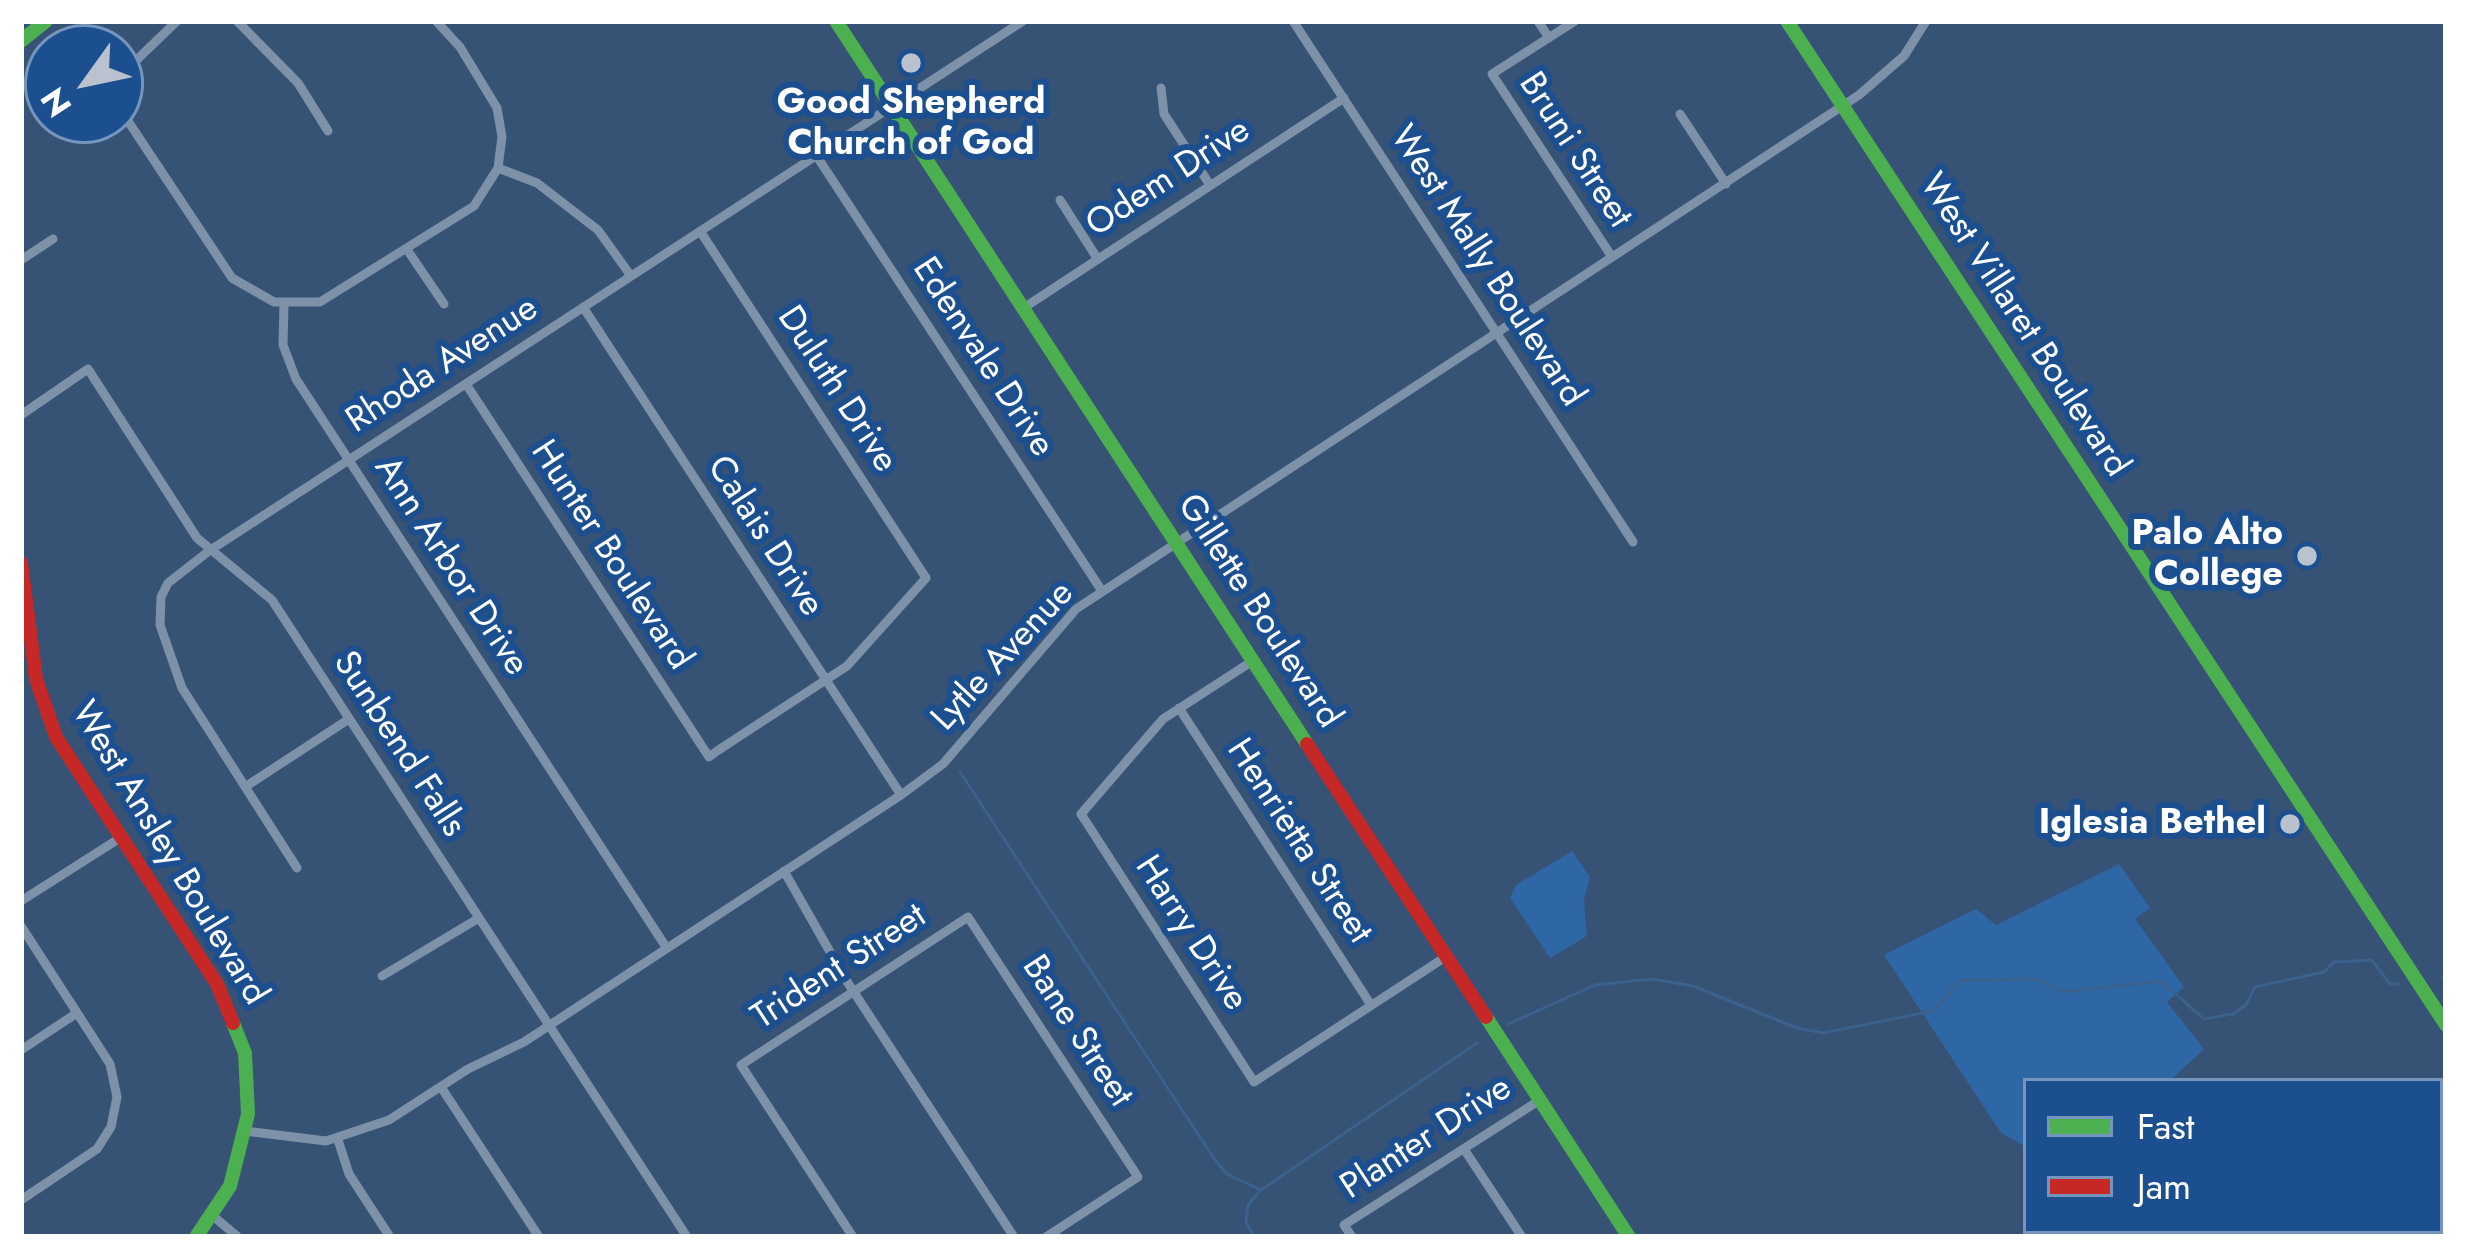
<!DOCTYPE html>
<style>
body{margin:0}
#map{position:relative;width:2467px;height:1258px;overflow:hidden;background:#365274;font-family:Jost,sans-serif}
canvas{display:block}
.frame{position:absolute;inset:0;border:24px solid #fff;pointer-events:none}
.legend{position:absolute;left:2023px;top:1078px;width:420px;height:156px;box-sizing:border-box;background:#1b4f8f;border:3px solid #7695bc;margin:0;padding:15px 21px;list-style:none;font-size:36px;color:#fff}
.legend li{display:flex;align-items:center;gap:24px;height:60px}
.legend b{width:60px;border:3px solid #7695bc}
.north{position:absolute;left:24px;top:24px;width:120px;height:120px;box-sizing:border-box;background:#1b4f8f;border:3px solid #7695bc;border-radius:50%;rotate:237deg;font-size:33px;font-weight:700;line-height:48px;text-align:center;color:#fff}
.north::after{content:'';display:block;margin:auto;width:42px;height:54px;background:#b9c2ce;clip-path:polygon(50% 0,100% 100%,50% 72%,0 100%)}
</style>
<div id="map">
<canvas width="2467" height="1258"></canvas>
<div class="frame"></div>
<ul class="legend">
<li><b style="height:15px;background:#4caf50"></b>Fast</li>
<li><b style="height:15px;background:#c62828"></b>Jam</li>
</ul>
<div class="north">N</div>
</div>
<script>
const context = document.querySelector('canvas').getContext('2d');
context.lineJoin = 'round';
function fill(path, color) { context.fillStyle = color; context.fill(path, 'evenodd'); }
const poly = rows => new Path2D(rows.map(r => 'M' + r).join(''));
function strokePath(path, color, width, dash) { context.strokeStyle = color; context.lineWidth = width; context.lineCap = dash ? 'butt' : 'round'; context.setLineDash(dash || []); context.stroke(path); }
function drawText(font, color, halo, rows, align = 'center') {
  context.font = font + ' Jost,sans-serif'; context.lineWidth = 12; context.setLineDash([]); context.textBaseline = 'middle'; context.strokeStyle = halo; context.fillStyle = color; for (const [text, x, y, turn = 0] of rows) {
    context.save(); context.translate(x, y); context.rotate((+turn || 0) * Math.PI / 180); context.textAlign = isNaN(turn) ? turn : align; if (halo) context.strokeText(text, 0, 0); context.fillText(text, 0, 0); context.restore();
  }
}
fill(poly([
 [1572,851,1590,877,1584,900,1587,936,1550,958,1510,898,1516,885],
 [2119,864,2150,908,2135,919,2184,987,2167,1002,2204,1049,2170,1081,2026,1081,2026,1147,2001,1133,1884,955,1976,909,1996,925]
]), '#2f66a5');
strokePath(poly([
 [960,772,1215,1160,1227,1174,1261,1190],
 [2442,978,2446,977],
 [1508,1024,1595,985,1652,979,1693,986,1797,1028,1823,1033,1933,1011,1960,980,2037,979,2061,992,2161,981,2204,1019,2233,1014,2246,1005,2255,987,2324,972,2334,962,2372,960,2390,984,2398,984],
 [1255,1237,1246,1223,1248,1205,1261,1190,1477,1043]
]), '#3b618d', 3);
strokePath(poly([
 [237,21,298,83,328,131],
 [1293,21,1633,542],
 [1538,21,1549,38],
 [1575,21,1492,74,1612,257],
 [120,76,177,21],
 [1161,88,1164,114,1210,185],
 [120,109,232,278,274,302,320,302,474,206,498,168,502,137,497,108,460,47,436,21],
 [1680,114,1726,184],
 [816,155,1102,591],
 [498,168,537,183,598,230,631,276],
 [1060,200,1097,258],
 [408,251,444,304],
 [21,260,53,239],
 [284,304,283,345,296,379,666,947],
 [583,307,901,795],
 [1025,307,1344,98],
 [466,384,709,757,717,751,847,666,926,578,700,231],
 [21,415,88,369,197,538,272,600,687,1237],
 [1254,660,1163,719,1081,814,1254,1082,1447,956],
 [1179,708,1371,1005],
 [245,787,349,719],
 [297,868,182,688,160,625,161,597,168,583,209,551,1023,21],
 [784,871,846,980,1014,1237],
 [21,901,120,838],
 [21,926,110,1064,117,1097,111,1127,97,1149,21,1200],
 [382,976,479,918],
 [21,1050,77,1013],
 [441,1087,539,1237],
 [245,1131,326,1141,389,1120,468,1069,524,1042,901,795,943,764,1076,609,1859,95,1904,56,1926,21],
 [338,1140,349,1174,390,1237],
 [1464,1149,1522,1237],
 [213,1216,238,1237],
 [2081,1231,2085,1237],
 [853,1237,741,1065,968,917,1138,1177,1046,1237],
 [1352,1237,1344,1225,1540,1100]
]), '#7d92a8', 9);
strokePath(poly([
 [836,21,1307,744],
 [1787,21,2446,1025],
 [21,41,46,21],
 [1486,1017,1629,1237],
 [196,1237,230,1186,248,1114,245,1053,233,1023]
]), '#4caf50', 14);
strokePath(poly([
 [21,563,36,679,56,737,217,984,233,1023],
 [1307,744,1486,1017]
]), '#c62828', 14);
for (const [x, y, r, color] of [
 [911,63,12,"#b9c2ce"],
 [2307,556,12,"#b9c2ce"],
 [2290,824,12,"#b9c2ce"]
]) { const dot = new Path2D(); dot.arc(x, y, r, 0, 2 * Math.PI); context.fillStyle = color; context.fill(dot); strokePath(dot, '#1b4f8f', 4.5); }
drawText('bold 36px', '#fff', '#1b4f8f', [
 ["Good Shepherd",911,104,"center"],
 ["Church of God",911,145,"center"],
 ["Palo Alto",2283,535],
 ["College",2283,576],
 ["Iglesia Bethel",2266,824]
], 'right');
drawText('36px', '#fff', '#1b4f8f', [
 ["Bruni Street",1574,151,57],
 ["Odem Drive",1169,179,-33],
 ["West Mally Boulevard",1486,267,57],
 ["West Villaret Boulevard",2023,326,57],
 ["Edenvale Drive",982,358,57],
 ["Rhoda Avenue",443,366,-33],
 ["Duluth Drive",836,390,57],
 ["Calais Drive",764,537,57],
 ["Hunter Boulevard",610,556,57],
 ["Ann Arbor Drive",450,567,57],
 ["Gillette Boulevard",1258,612,57],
 ["Lytle Avenue",1004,657,-47],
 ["Sunbend Falls",398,745,57],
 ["Henrietta Street",1298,842,57],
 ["West Ansley Boulevard",168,854,59],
 ["Harry Drive",1190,934,57],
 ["Trident Street",840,968,-33],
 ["Bane Street",1076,1032,57],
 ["Planter Drive",1427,1139,-33]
]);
</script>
